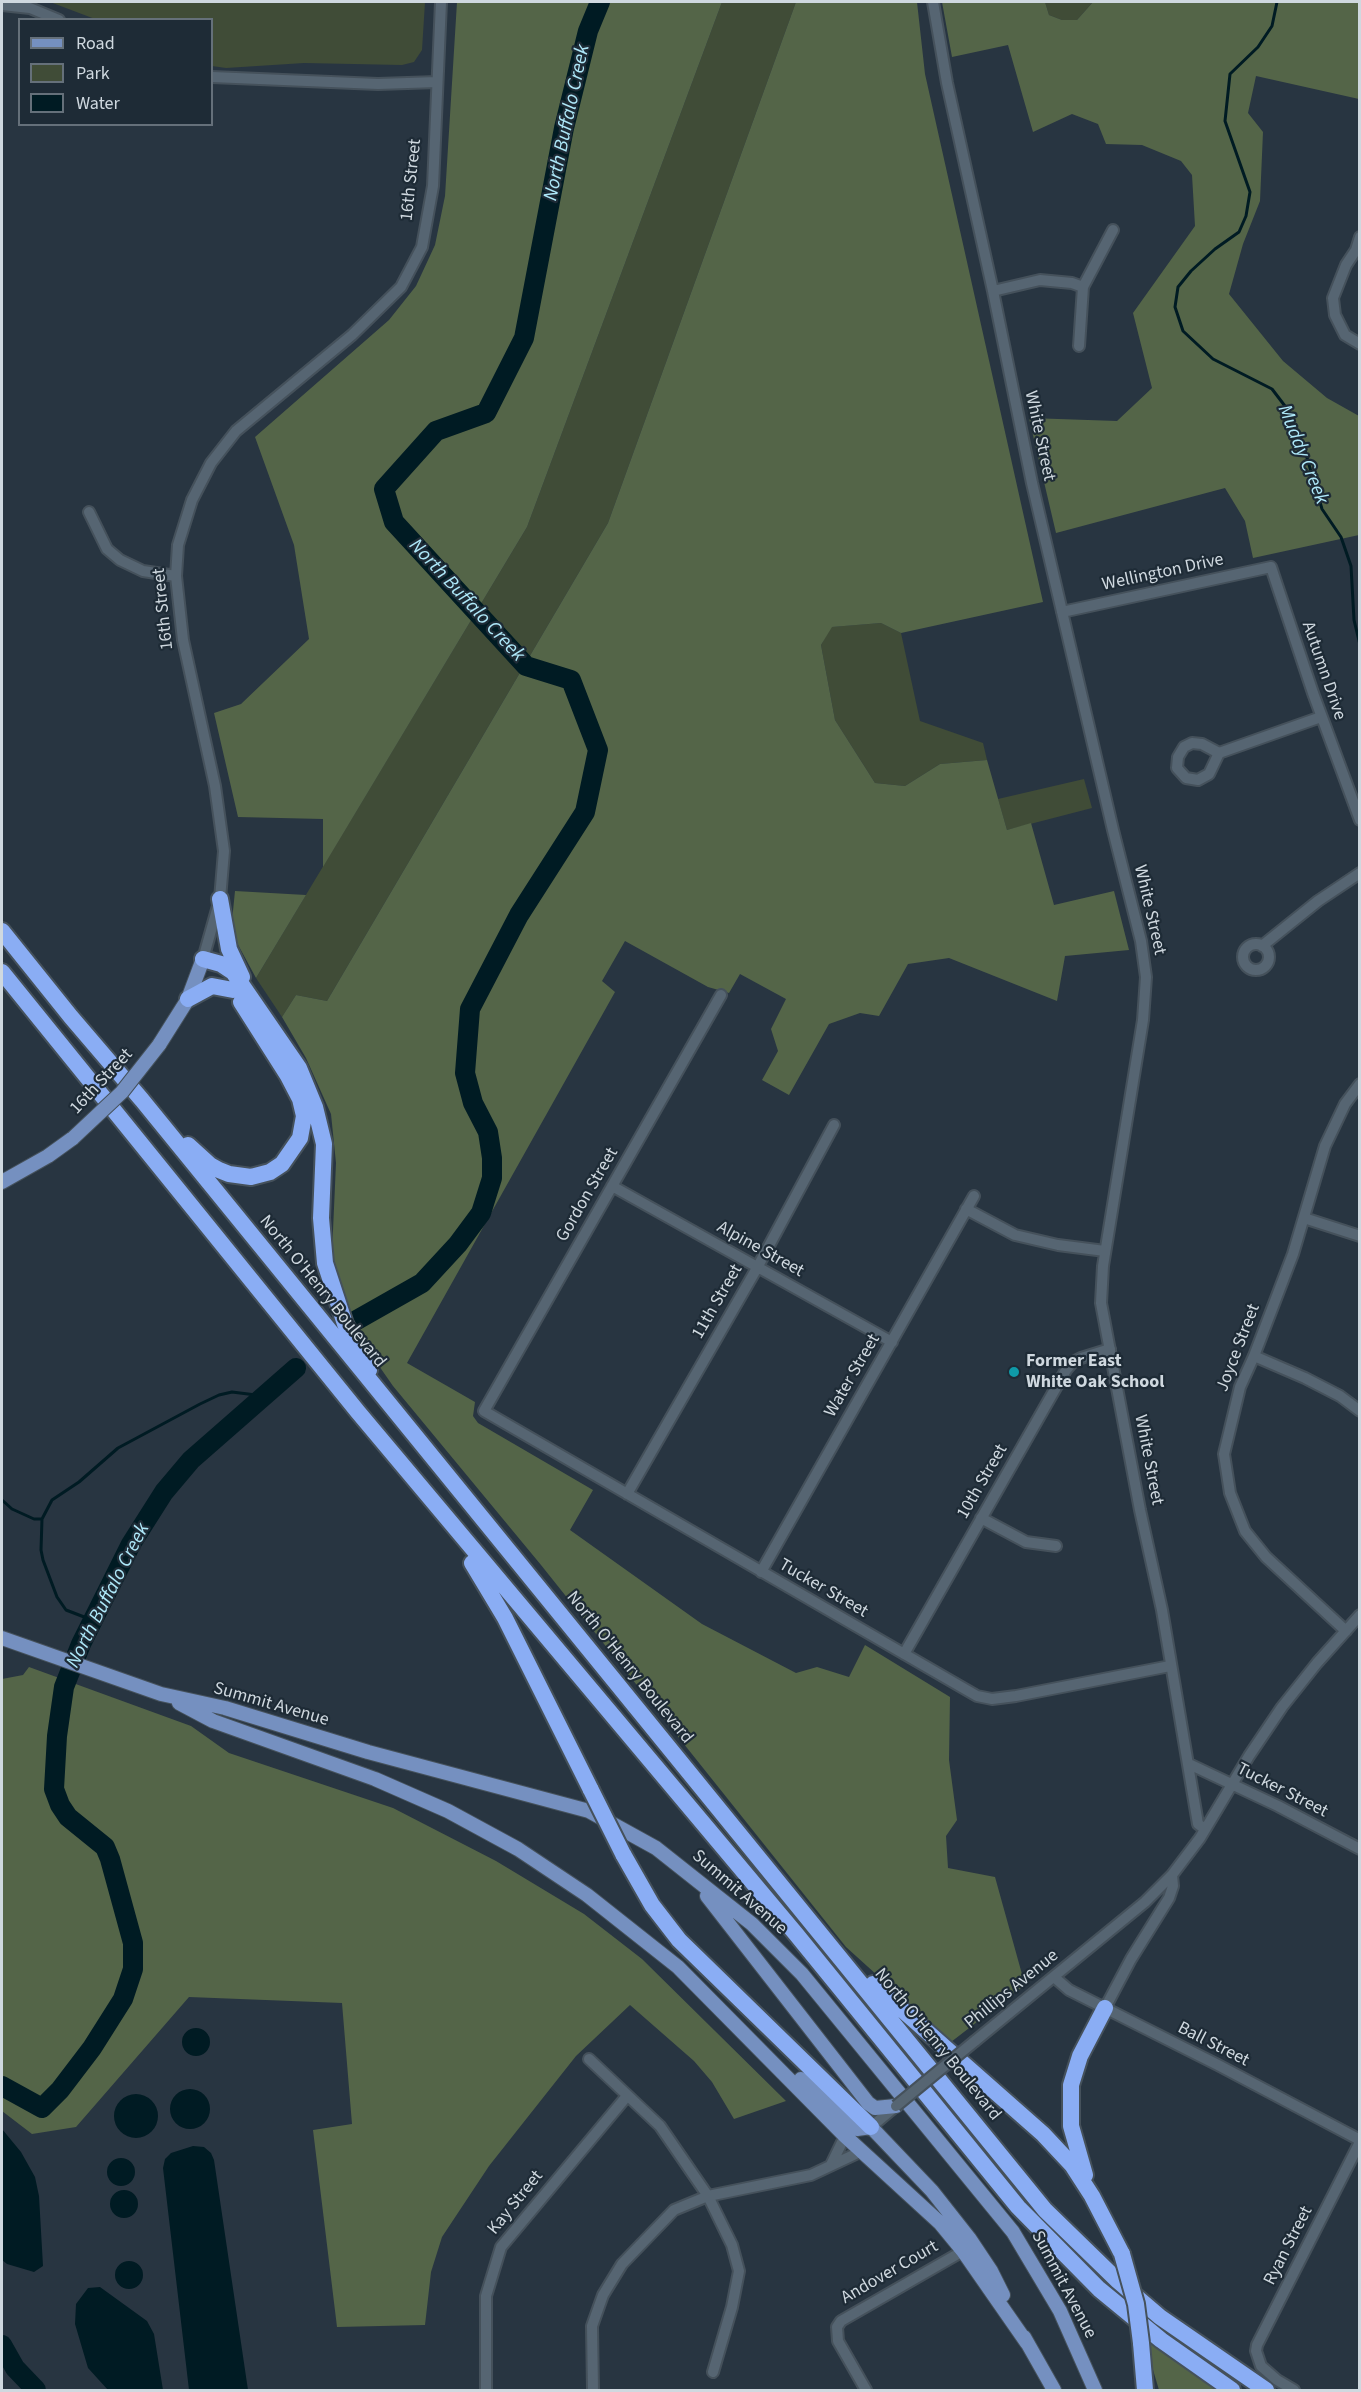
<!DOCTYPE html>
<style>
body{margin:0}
#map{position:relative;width:1361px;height:2392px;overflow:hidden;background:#283541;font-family:"Source Sans 3",sans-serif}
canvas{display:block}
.frame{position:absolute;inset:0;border:3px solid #cfd8df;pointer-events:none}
.legend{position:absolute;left:18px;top:18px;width:195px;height:108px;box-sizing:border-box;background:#1e2b36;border:2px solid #65707a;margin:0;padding:8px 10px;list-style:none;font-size:18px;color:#cfd8df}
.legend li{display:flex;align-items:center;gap:12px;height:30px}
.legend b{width:30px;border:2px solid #65707a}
</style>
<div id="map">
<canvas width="1361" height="2392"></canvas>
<div class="frame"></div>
<ul class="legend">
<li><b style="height:8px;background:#7590c0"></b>Road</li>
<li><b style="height:16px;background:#404c37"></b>Park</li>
<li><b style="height:16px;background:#001b23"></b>Water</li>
</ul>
</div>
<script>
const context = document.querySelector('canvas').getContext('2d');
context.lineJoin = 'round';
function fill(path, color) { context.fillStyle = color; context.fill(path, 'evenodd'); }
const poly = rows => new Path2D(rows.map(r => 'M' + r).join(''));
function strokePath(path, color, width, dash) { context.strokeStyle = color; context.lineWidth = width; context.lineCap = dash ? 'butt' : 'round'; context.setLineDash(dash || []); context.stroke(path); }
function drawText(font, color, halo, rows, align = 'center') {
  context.font = font + ' "Source Sans 3",sans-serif'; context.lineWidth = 4.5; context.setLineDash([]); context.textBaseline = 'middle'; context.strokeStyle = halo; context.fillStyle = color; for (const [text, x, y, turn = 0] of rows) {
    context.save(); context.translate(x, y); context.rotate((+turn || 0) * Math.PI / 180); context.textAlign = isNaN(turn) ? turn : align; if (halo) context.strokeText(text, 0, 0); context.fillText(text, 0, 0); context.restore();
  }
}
fill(poly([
 [50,2,425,2,422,50,414,62,402,65,304,63,226,68,212,66,212,20,95,19],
 [722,2,796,2,608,523,327,1001,296,995,282,1017,256,978,527,527],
 [1045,2,1093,2,1077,20,1062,20,1049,15],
 [881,623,901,633,920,721,983,743,987,760,940,764,905,786,875,783,835,720,821,645,831,627],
 [1084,779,1092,808,1007,830,998,799]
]), '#404c37');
fill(poly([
 [457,2,722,2,527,527,323,867,323,819,238,817,214,713,241,704,309,639,294,545,255,437,389,320,416,286,435,245,445,196],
 [796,2,917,2,925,74,1043,602,901,633,881,623,832,627,821,645,835,720,875,783,905,786,940,764,987,760,1007,830,1031,823,1054,905,1114,891,1129,950,1065,956,1057,1001,949,958,908,964,879,1016,860,1013,829,1024,789,1095,762,1080,778,1051,771,1029,786,999,740,974,729,993,708,987,625,941,602,981,615,992,407,1363,475,1402,473,1416,478,1423,593,1490,570,1530,702,1624,796,1673,817,1667,849,1677,865,1645,950,1697,949,1760,957,1820,946,1836,948,1868,995,1877,1025,1985,951,2042,846,1947,541,1565,393,1386,363,1343,343,1297,332,1253,336,1163,331,1114,306,1058,282,1017,296,995,327,1001,608,523],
 [942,2,1045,2,1049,15,1062,20,1077,20,1093,2,1359,2,1359,99,1256,76,1248,113,1263,132,1260,201,1243,244,1229,294,1283,361,1327,398,1359,416,1359,535,1253,558,1245,521,1225,488,1056,533,1029,418,1117,421,1152,388,1133,313,1195,226,1192,175,1181,161,1142,145,1106,144,1098,124,1072,114,1033,132,1008,45,952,57],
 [235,891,306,895,256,978,236,941,232,921],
 [29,1667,191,1726,229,1753,393,1808,496,1861,584,1914,642,1959,786,2101,734,2119,712,2082,694,2061,630,2005,576,2056,489,2166,442,2237,431,2272,425,2325,337,2327,313,2130,352,2124,342,2003,189,1997,76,2127,32,2134,2,2111,2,1679,23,1675],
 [1149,2340,1176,2361,1219,2390,1159,2390,1151,2363]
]), '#546548');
fill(poly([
 '182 2042a14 14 0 1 1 28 0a14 14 0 1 1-28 0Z',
 '170 2109a20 20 0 1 1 40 0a20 20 0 1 1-40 0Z',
 '114 2116a22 22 0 1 1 44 0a22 22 0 1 1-44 0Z',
 [2,2129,21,2152,35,2177,39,2196,43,2266,34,2272,7,2264,2,2260],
 [193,2146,204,2147,211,2153,214,2160,248,2390,189,2390,163,2168,165,2159,171,2153],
 '107 2172a14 14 0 1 1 28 0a14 14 0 1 1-28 0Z',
 '110 2204a14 14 0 1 1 28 0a14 14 0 1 1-28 0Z',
 '115 2275a14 14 0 1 1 28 0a14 14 0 1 1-28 0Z',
 [100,2287,147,2321,154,2334,163,2390,108,2390,88,2368,75,2324,76,2304,88,2288]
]), '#001b23');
strokePath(poly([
 [1277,2,1272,26,1258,47,1230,74,1225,121,1250,192,1246,216,1239,232,1215,249,1191,271,1178,287,1175,307,1183,331,1213,359,1272,389,1288,410,1305,451,1322,509,1341,537,1351,566,1354,620,1360,645],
 [2,1500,12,1509,34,1519,42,1519],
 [92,1620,66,1610,57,1597,43,1560,41,1550,42,1519,52,1500,79,1482,118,1448,200,1404,219,1395,232,1392,264,1396]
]), '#001b23', 3);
strokePath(poly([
 [355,1321,422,1283,458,1244,481,1213,492,1178,492,1158,488,1132,473,1103,465,1073,470,1009,519,915,585,812,598,750,571,680,526,666,394,522,384,489,436,431,486,413,524,338,564,128,588,31,600,2],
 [2,2086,42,2108,60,2090,92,2048,123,1999,133,1969,133,1943,110,1859,105,1847,68,1817,60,1805,54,1789,57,1736,64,1687,81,1644,131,1544,164,1492,191,1460,296,1368],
 [2,2345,15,2368,36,2390]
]), '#001b23', 20);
const minor = poly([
 [933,2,947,83,993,291,1032,483,1113,830,1141,941,1146,977,1143,1020,1103,1266,1101,1303,1140,1510,1162,1610,1198,1824,1205,1829],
 [2,5,30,8,59,20],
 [212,77,378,84,437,82],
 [1360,237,1356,250,1346,265,1333,298,1335,315,1345,335,1360,344],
 [993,291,1040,280,1072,283,1083,287],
 [1079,346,1083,287,1113,230],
 [89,512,107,549,120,560,143,571,176,576],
 [1062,612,1271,567,1313,693,1360,820],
 [1219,753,1202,744,1192,743,1184,747,1178,757,1177,768,1186,778,1198,780,1209,774,1219,753,1321,717],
 '1243 957a13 13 0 1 1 26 0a13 13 0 1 1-26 0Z',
 [1262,946,1318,901,1360,873],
 [203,959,220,899,224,851,215,786,183,640,176,576,178,545,192,500,211,463,236,431,352,335,401,287,422,247,433,186,441,2],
 [721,995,484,1411,977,1696,992,1699,1016,1696,1170,1666],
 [612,1186,892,1342],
 [966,1209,1015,1235,1058,1245,1105,1251],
 [1304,1218,1360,1236],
 [1254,1356,1305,1378,1340,1396,1360,1411],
 [627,1494,757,1268,834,1125],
 [981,1518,1026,1542,1056,1546],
 [761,1572,974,1196],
 [1346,1631,1266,1557,1245,1531,1230,1493,1224,1454,1240,1387,1254,1356,1293,1254,1325,1146,1345,1104,1360,1084],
 [904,1654,1066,1370,1073,1362,1081,1358,1110,1349],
 [1189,1764,1278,1806,1360,1849],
 [1054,1977,1069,1990,1218,2065,1360,2140],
 [1105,2008,1131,1959,1169,1898,1173,1886,1172,1875],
 [975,2041,1145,1902,1172,1875,1200,1838,1249,1756,1282,1707,1317,1663,1360,1615],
 [589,2059,660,2126,708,2196,732,2245,739,2271,732,2307,713,2372],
 [871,2127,896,2106],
 [831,2165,845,2136],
 [486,2390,486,2296,501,2247,627,2096],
 [593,2390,592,2326,603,2295,622,2264,674,2210,708,2196,811,2175,862,2151],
 [866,2390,838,2341,837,2327,841,2321,963,2251],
 [1294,2390,1277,2380,1261,2366,1256,2351,1257,2345,1360,2142]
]);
const major = poly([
 [159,1045,188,999,203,959],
 [2,1182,48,1156,73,1138],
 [2,1638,161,1694,225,1708,368,1752,589,1811,656,1848,752,1924,802,1974,1013,2232,1060,2311,1095,2390],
 [179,1703,213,1721,375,1779,448,1811,518,1849,587,1895,678,1967,845,2136,940,2223,963,2251,1027,2343],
 [707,1896,868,2103,875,2108,896,2106],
 [801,2079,853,2127,857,2129,871,2127,932,2191,969,2238,991,2271,1003,2295],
 [1024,2337,1054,2390]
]);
const highway = poly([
 [220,899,229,949,242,977],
 [2,931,71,1017,142,1100,1045,2210,1118,2281,1160,2317,1266,2390],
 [203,959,221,964,233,972,299,1068,315,1107,324,1144,321,1218,325,1263,345,1324,369,1370],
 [2,972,358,1412,796,1934,1018,2207,1099,2289,1161,2340,1232,2390],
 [188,999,212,986,233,990],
 [188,1145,210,1165,219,1170,229,1174,251,1177,270,1172,282,1164,300,1138,304,1116,300,1099,288,1076,241,1002],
 [472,1563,505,1618,591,1790],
 [623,1854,652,1905,679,1940,871,2127],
 [873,1984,1043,2134,1072,2165,1092,2196,1122,2254],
 [1085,2175,1071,2126,1071,2085,1080,2056,1105,2008],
 [1141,2343,1145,2390]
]);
strokePath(minor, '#45515b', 14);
strokePath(major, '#45515b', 16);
strokePath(highway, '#45515b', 20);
strokePath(minor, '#566572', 10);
strokePath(major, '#7590c0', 14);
strokePath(highway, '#8aadf4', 16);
const minorBridge = poly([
 [896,2106,975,2041]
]);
const majorBridge = poly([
 [73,1138,122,1092,159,1045]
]);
const highwayBridge = poly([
 [591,1790,623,1854],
 [1122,2254,1136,2304,1141,2343]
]);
strokePath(minorBridge, '#45515b', 14, []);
strokePath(majorBridge, '#45515b', 16, []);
strokePath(highwayBridge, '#45515b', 20, []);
strokePath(minorBridge, '#566572', 10);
strokePath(majorBridge, '#7590c0', 14);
strokePath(highwayBridge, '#8aadf4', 16);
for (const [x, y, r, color] of [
 [1014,1372,6,"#0f9aa8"]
]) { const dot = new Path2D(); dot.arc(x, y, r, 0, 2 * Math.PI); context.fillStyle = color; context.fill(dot); strokePath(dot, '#1e2b36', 2); }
drawText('18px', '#cfd8df', '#1e2b36', [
 ["16th Street",412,180,-84],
 ["White Street",1039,436,78],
 ["Wellington Drive",1163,573,-12],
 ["16th Street",164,609,-96],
 ["Autumn Drive",1323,671,71],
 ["White Street",1149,910,77],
 ["16th Street",102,1082,-47],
 ["Gordon Street",588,1195,-60],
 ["Alpine Street",760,1250,29],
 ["North O'Henry Boulevard",322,1292,51],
 ["11th Street",718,1302,-60],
 ["Joyce Street",1239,1348,-69],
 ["Water Street",853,1376,-60],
 ["White Street",1148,1460,79],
 ["10th Street",983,1482,-60],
 ["Tucker Street",823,1589,30],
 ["North O'Henry Boulevard",629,1668,51],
 ["Summit Avenue",271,1705,16],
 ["Tucker Street",1282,1791,27],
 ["Summit Avenue",739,1893,41],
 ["Phillips Avenue",1012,1990,-39],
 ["North O'Henry Boulevard",937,2045,51],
 ["Ball Street",1213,2045,27],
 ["Kay Street",516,2203,-51],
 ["Ryan Street",1289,2246,-63],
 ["Andover Court",890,2273,-30],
 ["Summit Avenue",1063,2285,62]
]);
drawText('bold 18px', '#cfd8df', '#1e2b36', [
 ["Former East",1026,1362],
 ["White Oak School",1026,1383]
], 'left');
drawText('italic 20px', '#aee8f9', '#1e2b36', [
 ["North Buffalo Creek",568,123,-78],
 ["Muddy Creek",1302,455,68],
 ["North Buffalo Creek",466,601,47],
 ["North Buffalo Creek",109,1596,-63]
]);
</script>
